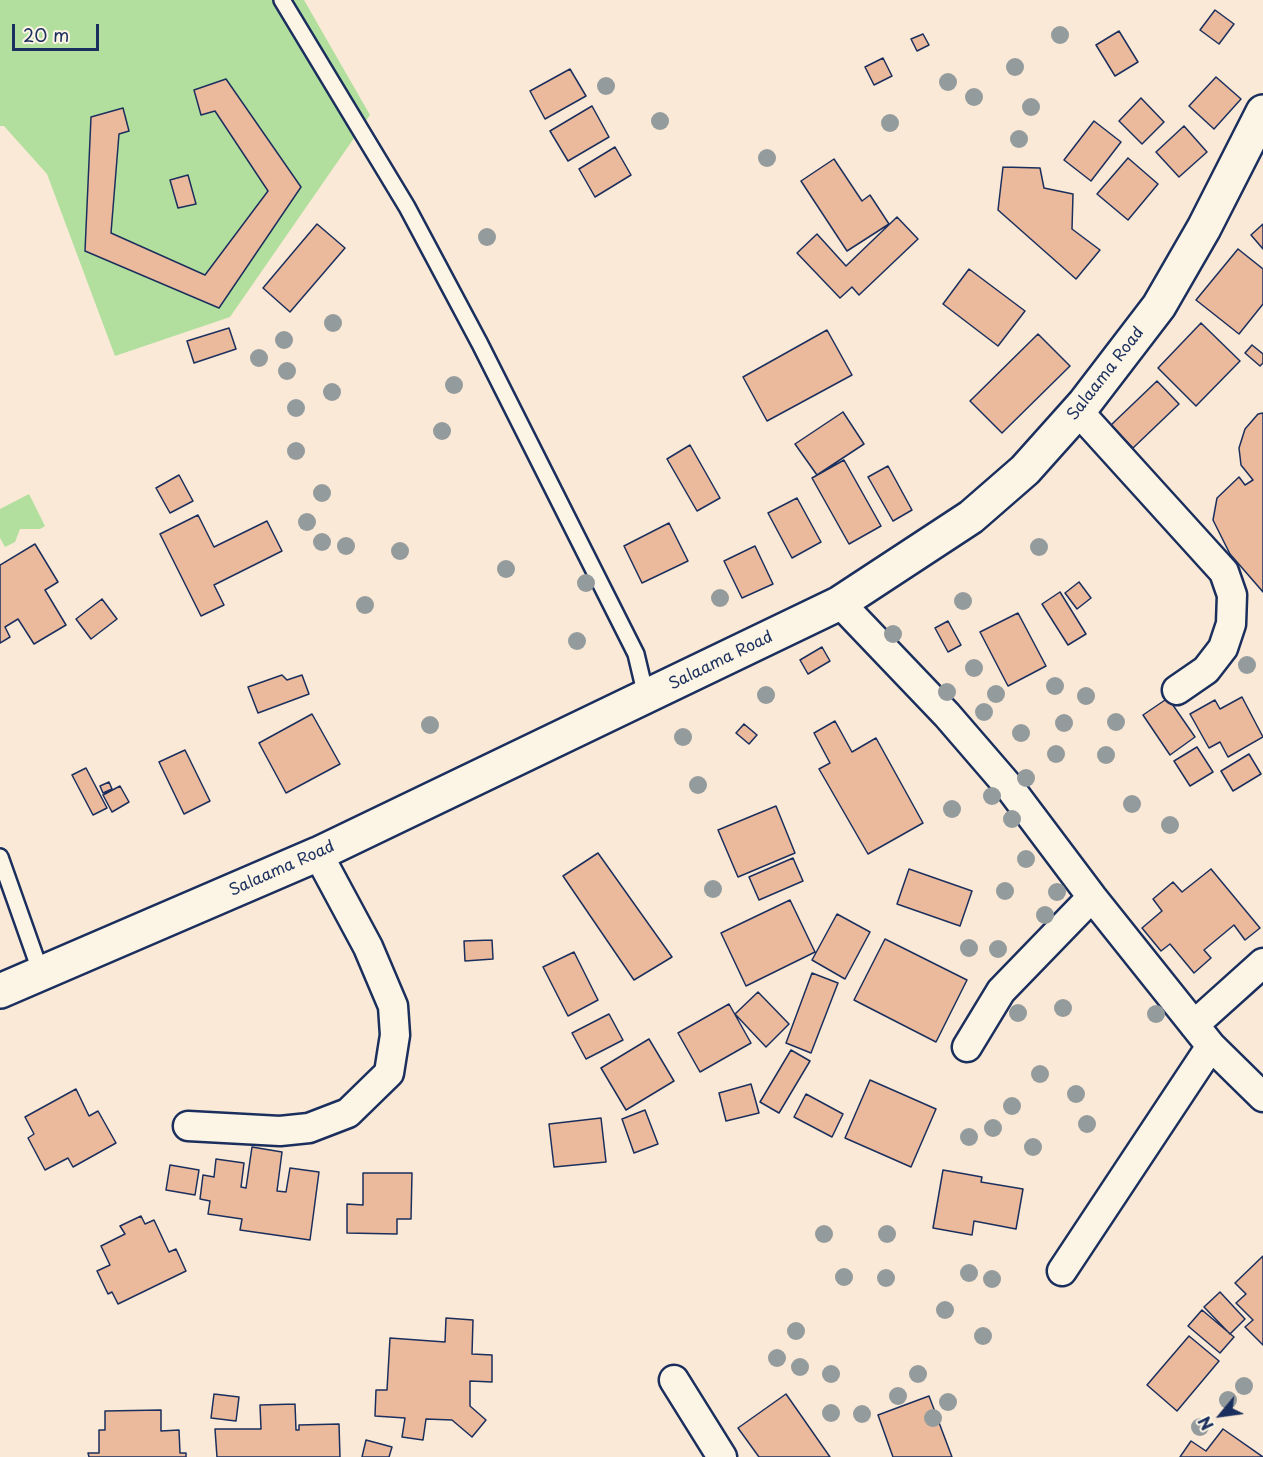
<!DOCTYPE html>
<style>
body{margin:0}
#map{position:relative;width:1263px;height:1457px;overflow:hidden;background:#f9e9d6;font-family:"Playpen Sans",sans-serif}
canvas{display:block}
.north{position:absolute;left:1191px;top:1385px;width:60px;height:60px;-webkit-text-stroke:4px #fcf5e5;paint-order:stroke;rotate:241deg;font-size:16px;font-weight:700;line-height:24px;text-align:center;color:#1b2f5e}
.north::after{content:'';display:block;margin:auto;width:21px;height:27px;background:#1b2f5e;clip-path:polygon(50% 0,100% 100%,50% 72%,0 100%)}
.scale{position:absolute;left:12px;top:24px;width:87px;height:27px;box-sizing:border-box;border:3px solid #1b2f5e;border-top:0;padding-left:8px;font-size:18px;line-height:21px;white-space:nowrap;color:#1b2f5e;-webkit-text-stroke:4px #fcf5e5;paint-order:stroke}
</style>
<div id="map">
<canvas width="1263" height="1457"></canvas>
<div class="north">N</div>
<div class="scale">20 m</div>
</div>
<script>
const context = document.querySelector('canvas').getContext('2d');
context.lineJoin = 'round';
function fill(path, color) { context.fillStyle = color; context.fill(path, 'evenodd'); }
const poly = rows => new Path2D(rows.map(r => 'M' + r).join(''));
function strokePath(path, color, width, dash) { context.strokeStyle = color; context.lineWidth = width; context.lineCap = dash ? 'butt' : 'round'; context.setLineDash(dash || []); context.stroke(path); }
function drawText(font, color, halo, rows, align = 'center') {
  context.font = font + ' "Playpen Sans",sans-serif'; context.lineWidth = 6; context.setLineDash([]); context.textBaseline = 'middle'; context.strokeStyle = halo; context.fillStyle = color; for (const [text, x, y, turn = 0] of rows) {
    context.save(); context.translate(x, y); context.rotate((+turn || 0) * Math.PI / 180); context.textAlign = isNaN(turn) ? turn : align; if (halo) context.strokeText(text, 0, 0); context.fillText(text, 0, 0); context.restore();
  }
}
fill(poly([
 [0,0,304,0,370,115,230,317,115,356,47,174,4,126,0,126],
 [29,494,45,526,40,529,20,529,15,542,5,547,0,538,0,509]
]), '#b2df9d');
const building = poly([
 [1215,10,1234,24,1219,44,1200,30,1215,10],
 [1119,31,1138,62,1115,76,1096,45,1119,31],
 [923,34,929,45,917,51,911,39,923,34],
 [883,58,892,76,874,85,865,67,883,58],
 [570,69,586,96,545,119,530,91,570,69],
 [1216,77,1241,99,1214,129,1189,106,1216,77],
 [226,79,301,187,219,308,85,251,91,117,123,108,129,131,119,134,111,233,205,275,268,191,215,111,201,115,194,90,226,79],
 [1141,98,1164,122,1142,144,1119,121,1141,98],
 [592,106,609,137,568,161,550,131,592,106],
 [1094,121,1121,142,1091,181,1064,160,1094,121],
 [1184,126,1207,152,1179,177,1156,152,1184,126],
 [615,147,631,175,595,197,579,169,615,147],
 [1128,158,1158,184,1128,220,1097,194,1128,158],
 [834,159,862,201,870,195,889,224,847,251,801,181,834,159],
 [1003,167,1040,168,1044,188,1073,194,1072,229,1100,250,1076,279,998,210,1003,167],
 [188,175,196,204,178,208,170,180,188,175],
 [897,217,918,239,859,295,852,287,840,298,797,253,817,234,846,266,897,217],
 [317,224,345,248,290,312,263,288,317,224],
 [1263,224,1263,249,1251,235,1263,224],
 [1238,249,1263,269,1263,304,1239,334,1196,300,1238,249],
 [969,269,1025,311,998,346,943,304,969,269],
 [1201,323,1240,361,1196,406,1158,368,1201,323],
 [229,328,236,349,194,363,187,341,229,328],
 [827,330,852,375,767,421,743,377,827,330],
 [1038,334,1070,366,1002,433,970,401,1038,334],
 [1252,345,1263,354,1263,363,1260,366,1245,353,1252,345],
 [1157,381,1179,404,1133,448,1111,425,1157,381],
 [843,412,864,444,817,475,795,444,843,412],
 [1263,413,1263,592,1230,554,1213,520,1217,498,1239,477,1245,485,1253,480,1241,465,1239,448,1245,429,1258,414,1263,413],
 [690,445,720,498,697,511,667,459,690,445],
 [844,460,881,526,849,544,812,478,844,460],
 [888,466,912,510,893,521,868,477,888,466],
 [179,475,193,501,170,513,156,488,179,475],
 [797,498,821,542,792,558,768,513,797,498],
 [198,515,214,547,267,521,282,551,214,585,224,605,201,616,160,534,198,515],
 [669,523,688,561,642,583,624,546,669,523],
 [35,544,58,582,45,590,66,625,34,644,18,619,5,627,10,637,0,643,0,565,35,544],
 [755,546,773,584,742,598,724,561,755,546],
 [1079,582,1091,598,1077,609,1065,593,1079,582],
 [1060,592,1086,634,1068,645,1042,604,1060,592],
 [102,599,117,619,91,639,76,619,102,599],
 [1018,613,1046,666,1008,686,980,632,1018,613],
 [948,621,961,645,948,652,935,628,948,621],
 [822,647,830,661,808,674,800,660,822,647],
 [282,675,287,680,302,675,309,694,258,713,248,687,282,675],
 [1242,697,1263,737,1228,757,1220,742,1209,748,1190,714,1215,700,1220,709,1242,697],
 [1168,698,1195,737,1170,755,1143,715,1168,698],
 [312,714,340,764,286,793,259,743,312,714],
 [835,721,852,752,876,738,923,823,868,854,819,769,830,763,814,733,835,721],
 [744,724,757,735,749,744,736,733,744,724],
 [1197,747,1213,772,1190,786,1174,761,1197,747],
 [185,750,210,801,184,814,159,762,185,750],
 [1249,754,1261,774,1233,791,1221,771,1249,754],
 [86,768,107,808,93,815,72,775,86,768],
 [109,782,112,789,103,793,100,786,109,782],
 [120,786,129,802,112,812,103,795,120,786],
 [776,806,795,853,738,877,718,830,776,806],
 [598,853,672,957,634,980,563,876,598,853],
 [793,858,803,881,759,900,749,877,793,858],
 [909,869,972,891,960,926,897,904,909,869],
 [1211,869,1260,928,1245,940,1234,925,1204,950,1211,958,1194,973,1170,944,1161,951,1142,928,1162,911,1153,899,1173,882,1182,892,1211,869],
 [790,900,815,952,746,986,721,933,790,900],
 [837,914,870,932,845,979,812,960,837,914],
 [885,939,967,980,936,1042,854,1000,885,939],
 [492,940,493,959,465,961,464,941,492,940],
 [574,952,598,1000,568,1016,543,967,574,952],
 [812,973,838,983,811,1053,786,1043,812,973],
 [758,992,789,1024,766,1047,735,1014,758,992],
 [729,1004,751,1043,700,1072,678,1033,729,1004],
 [609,1014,623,1040,586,1059,572,1033,609,1014],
 [649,1039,674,1081,626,1110,601,1068,649,1039],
 [791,1050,810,1061,779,1113,760,1102,791,1050],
 [870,1080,936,1109,911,1167,845,1138,870,1080],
 [751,1084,759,1113,726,1121,719,1093,751,1084],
 [76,1089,89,1116,98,1111,116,1143,73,1167,68,1158,45,1170,28,1138,34,1134,25,1117,76,1089],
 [806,1094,843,1114,832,1137,794,1117,806,1094],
 [645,1110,658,1144,634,1153,622,1119,645,1110],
 [601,1118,606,1162,554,1167,549,1124,601,1118],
 [252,1147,282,1152,277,1191,286,1192,290,1168,319,1172,310,1240,240,1230,242,1219,208,1214,210,1201,200,1199,203,1175,214,1177,216,1159,244,1163,241,1187,246,1188,252,1147],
 [170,1165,199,1170,195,1195,166,1190,170,1165],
 [943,1170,982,1177,981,1182,1023,1189,1016,1229,974,1221,972,1235,933,1228,943,1170],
 [363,1173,412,1173,411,1219,397,1219,397,1234,347,1233,347,1204,363,1205,363,1173],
 [141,1216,145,1224,154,1220,169,1252,176,1249,186,1271,118,1304,112,1292,108,1294,97,1271,110,1265,101,1246,125,1234,120,1226,141,1216],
 [1263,1256,1263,1345,1245,1327,1253,1320,1236,1303,1246,1294,1235,1283,1263,1256],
 [1220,1292,1245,1319,1230,1334,1204,1307,1220,1292],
 [1202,1310,1234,1337,1220,1353,1188,1326,1202,1310],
 [446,1318,473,1320,472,1354,492,1355,492,1382,470,1381,470,1406,486,1420,472,1437,452,1420,426,1419,423,1440,402,1437,405,1418,375,1416,376,1390,387,1390,390,1338,445,1342,446,1318],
 [1189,1336,1219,1361,1177,1411,1147,1385,1189,1336],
 [214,1394,239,1397,236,1421,211,1418,214,1394],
 [786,1394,830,1457,759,1457,738,1428,786,1394],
 [929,1396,952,1457,893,1457,878,1415,929,1396],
 [295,1404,296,1430,299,1430,299,1425,339,1424,340,1457,217,1457,215,1429,261,1429,260,1405,295,1404],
 [161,1410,161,1431,179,1430,180,1453,186,1453,186,1457,89,1457,88,1453,99,1453,99,1430,105,1430,105,1411,161,1410],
 [1223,1429,1263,1457,1180,1457,1191,1441,1206,1451,1223,1429],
 [366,1440,392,1447,389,1457,362,1457,366,1440]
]);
fill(building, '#ebba9c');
strokePath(building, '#1b2f5e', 1.5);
const lane = poly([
 [282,0,407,207,480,344,636,654,646,696],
 [0,857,41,973]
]);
const street = poly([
 [1078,411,1224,572,1232,595,1231,624,1223,648,1206,670,1177,690],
 [840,603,947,715,1010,788,1092,897,1211,1046,1263,1097],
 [1194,1025,1263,963],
 [967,1047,1001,991,1092,897],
 [188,1126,280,1131,309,1128,348,1113,389,1073,395,1035,393,1006,368,947,318,854],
 [1062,1271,1211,1046],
 [674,1380,722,1457]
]);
const secondary = poly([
 [0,991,318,854,840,603,971,517,1025,470,1084,404,1159,306,1204,228,1263,112]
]);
strokePath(lane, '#1b2f5e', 20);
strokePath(street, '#1b2f5e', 33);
strokePath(secondary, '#1b2f5e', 38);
strokePath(lane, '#fcf5e5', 15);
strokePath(street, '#fcf5e5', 28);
strokePath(secondary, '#fcf5e5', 33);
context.fillStyle = '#949b9d';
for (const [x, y] of [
 [1060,35],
 [1015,67],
 [948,82],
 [606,86],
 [974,97],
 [1031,107],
 [660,121],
 [890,123],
 [1019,139],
 [767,158],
 [487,237],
 [333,323],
 [284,340],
 [259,358],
 [287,371],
 [454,385],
 [332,392],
 [296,408],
 [442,431],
 [296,451],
 [322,493],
 [307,522],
 [322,542],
 [346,546],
 [1039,547],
 [400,551],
 [506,569],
 [586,583],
 [720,598],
 [963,601],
 [365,605],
 [893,634],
 [577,641],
 [1247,665],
 [974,668],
 [1055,686],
 [947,692],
 [996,694],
 [766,695],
 [1086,696],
 [984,712],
 [1116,722],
 [1064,723],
 [430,725],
 [1021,733],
 [683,737],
 [1056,754],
 [1106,755],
 [1026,778],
 [698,785],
 [992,796],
 [1132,804],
 [952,809],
 [1012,819],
 [1170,825],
 [1026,859],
 [713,889],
 [1005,891],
 [1057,892],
 [1045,915],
 [969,948],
 [998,949],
 [1063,1008],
 [1018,1013],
 [1156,1014],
 [1040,1074],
 [1076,1094],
 [1012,1106],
 [1087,1124],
 [993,1128],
 [969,1137],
 [1033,1147],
 [824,1234],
 [887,1234],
 [969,1273],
 [844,1277],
 [886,1278],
 [992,1279],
 [945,1310],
 [796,1331],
 [983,1336],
 [777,1358],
 [800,1367],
 [831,1374],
 [918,1374],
 [1244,1386],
 [898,1396],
 [1228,1400],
 [948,1402],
 [831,1413],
 [862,1414],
 [933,1418],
 [1200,1427]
]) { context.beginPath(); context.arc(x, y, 9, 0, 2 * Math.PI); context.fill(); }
drawText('16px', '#1b2f5e', '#fcf5e5', [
 ["Salaama Road",1106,374,-52],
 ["Salaama Road",721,661,-26],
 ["Salaama Road",282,869,-24]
]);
</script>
